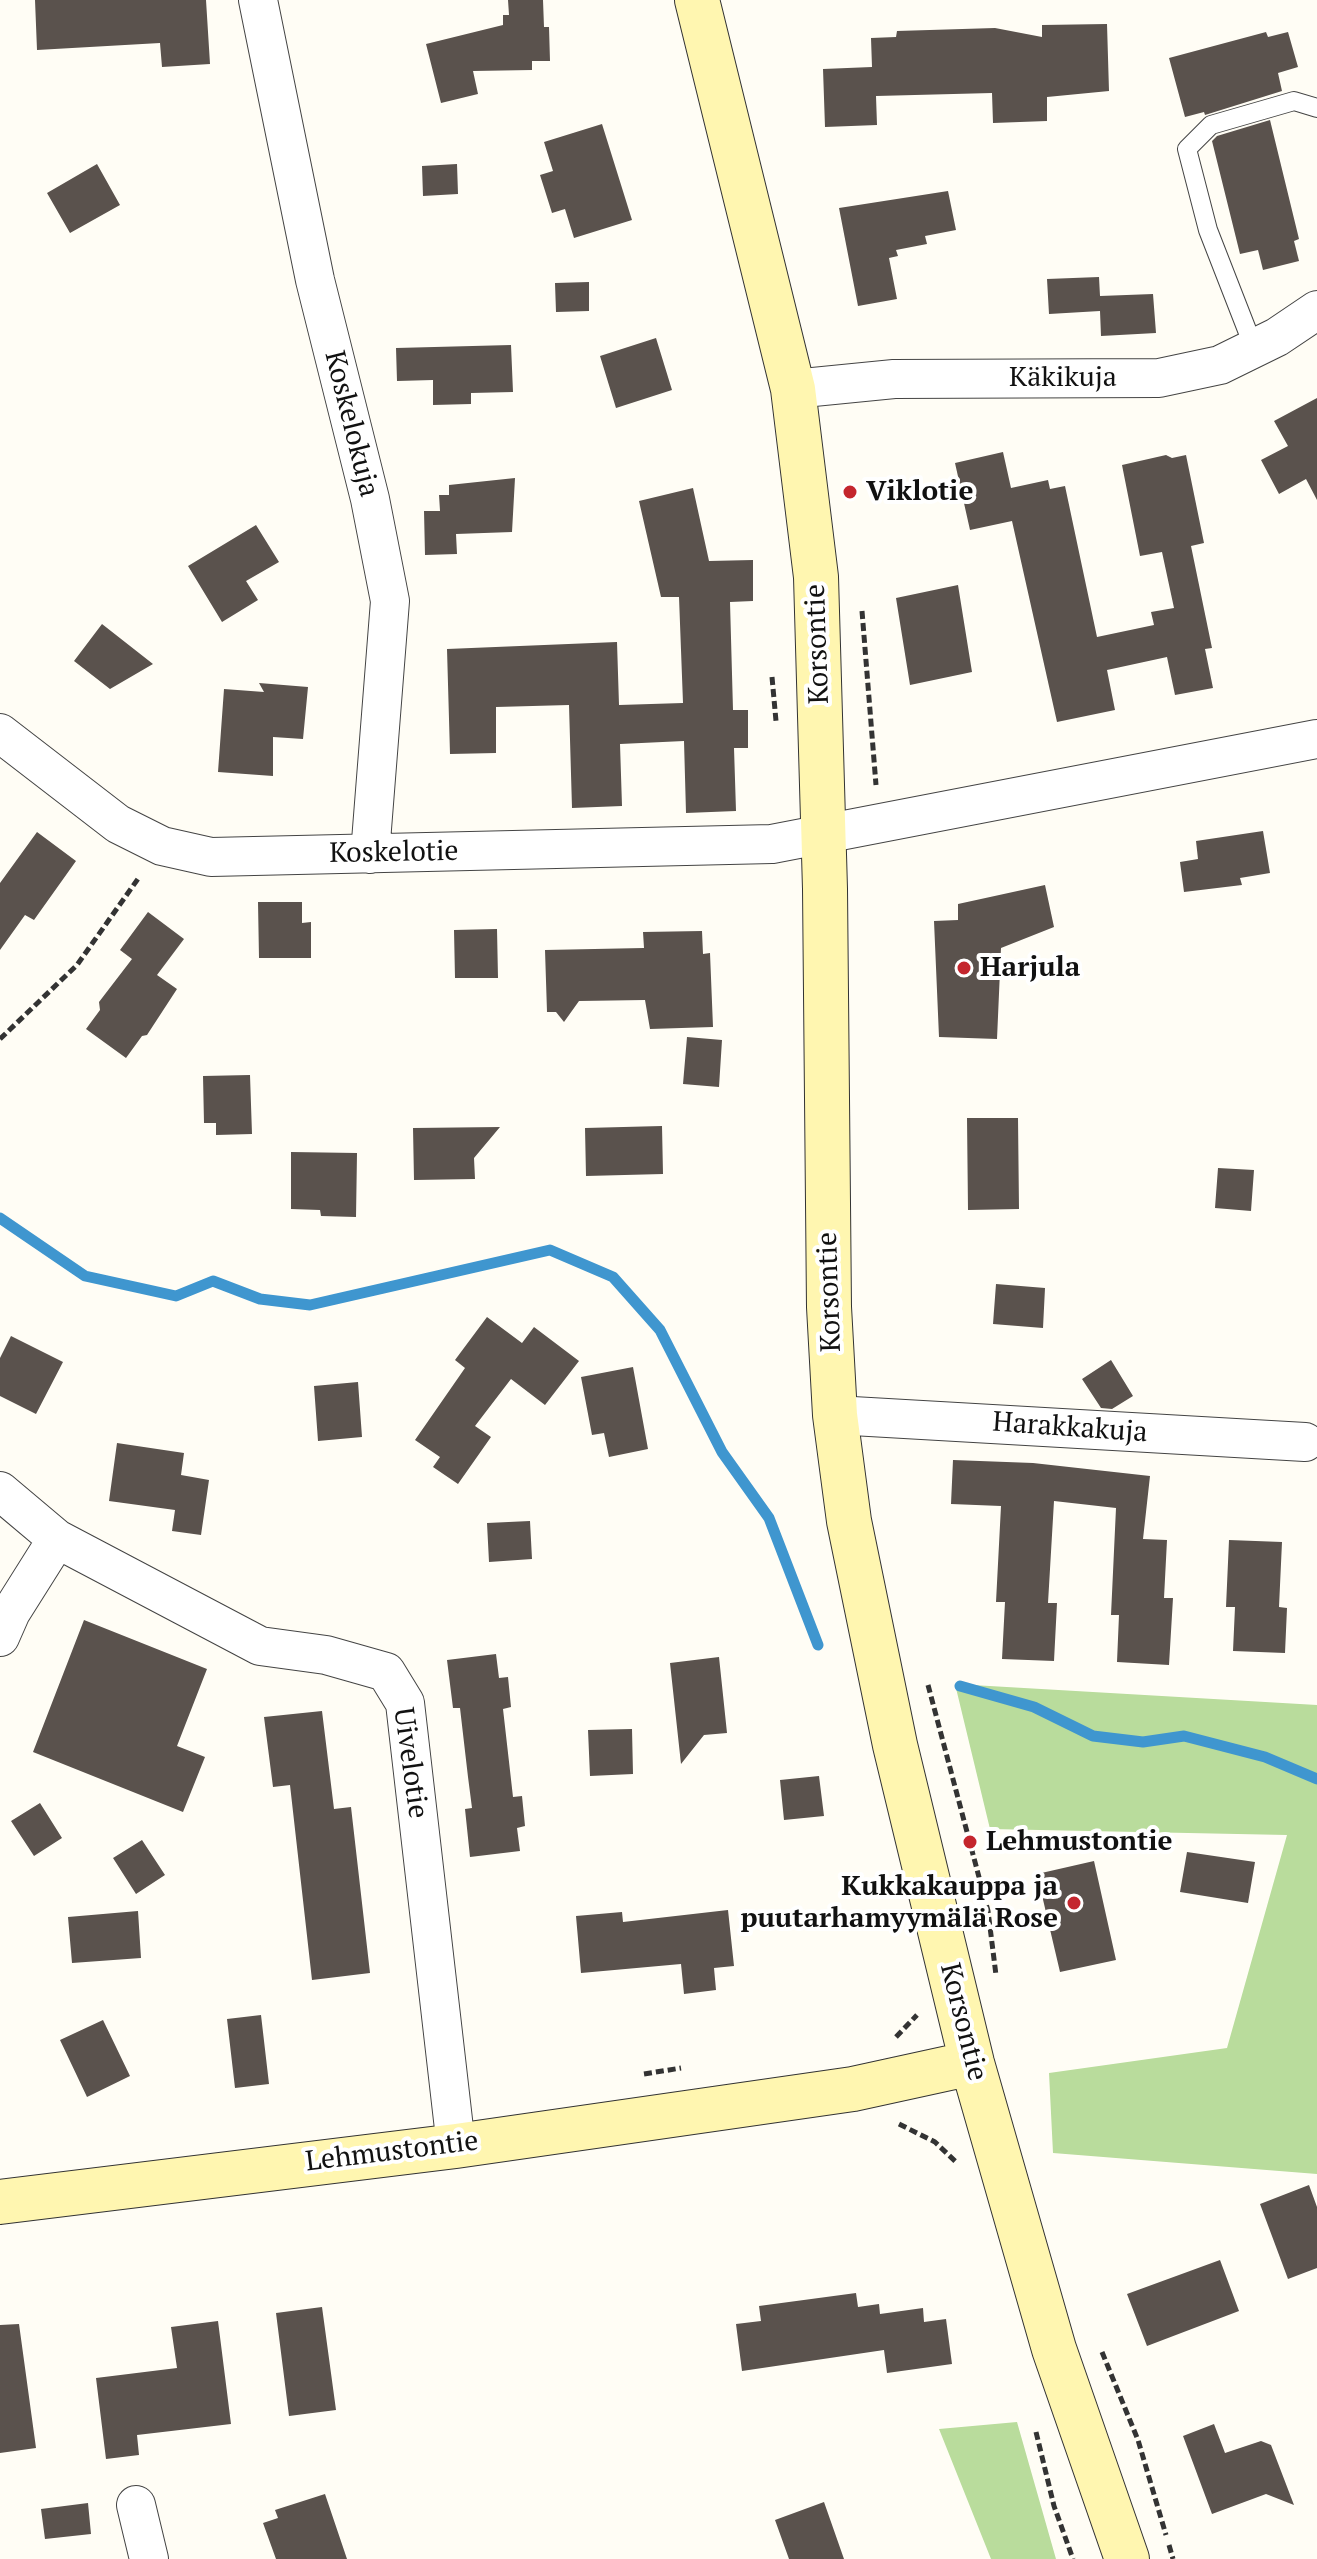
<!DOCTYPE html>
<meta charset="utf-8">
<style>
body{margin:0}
canvas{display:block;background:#fffdf5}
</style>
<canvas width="1317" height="2559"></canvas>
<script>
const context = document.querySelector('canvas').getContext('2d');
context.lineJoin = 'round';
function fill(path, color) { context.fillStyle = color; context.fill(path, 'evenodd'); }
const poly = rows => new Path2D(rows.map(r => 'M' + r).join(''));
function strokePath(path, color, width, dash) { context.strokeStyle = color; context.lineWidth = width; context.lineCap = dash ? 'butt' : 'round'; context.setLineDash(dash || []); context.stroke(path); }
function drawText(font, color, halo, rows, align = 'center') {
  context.font = font + ' "PT Serif",serif'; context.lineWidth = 8; context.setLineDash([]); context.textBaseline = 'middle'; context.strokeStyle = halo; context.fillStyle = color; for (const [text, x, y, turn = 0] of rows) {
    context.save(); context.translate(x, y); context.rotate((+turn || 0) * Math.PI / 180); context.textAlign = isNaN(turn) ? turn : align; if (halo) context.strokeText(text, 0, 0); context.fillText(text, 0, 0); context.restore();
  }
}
fill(poly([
 [955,1684,1317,1705,1317,2174,1053,2153,1049,2073,1227,2048,1287,1835,990,1829],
 [1017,2422,1056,2559,991,2559,939,2429]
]), '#b9dc9c');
strokePath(poly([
 [0,1218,85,1276,176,1296,213,1281,260,1299,310,1305,550,1250,613,1277,660,1330,722,1452,769,1518,818,1645],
 [960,1686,1034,1707,1093,1736,1143,1742,1184,1736,1265,1757,1317,1779]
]), '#3f96cf', 11);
fill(poly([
 [35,0,206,0,210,64,162,67,160,43,37,50],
 [508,0,543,0,544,27,549,27,550,61,532,61,532,70,473,71,478,94,441,103,426,44,503,25,503,15,509,15],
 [1107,24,1109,91,1047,97,1047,121,993,123,992,93,876,96,877,125,825,127,823,69,872,67,871,38,896,37,897,31,995,28,1042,37,1042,25],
 [1266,32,1268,37,1288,32,1298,67,1278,73,1282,91,1205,115,1204,112,1185,117,1169,58],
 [1270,120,1299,239,1294,241,1299,261,1263,270,1258,250,1240,254,1212,141,1217,136],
 [602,124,632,220,574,238,565,209,552,213,540,175,553,171,544,142],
 [97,164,120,205,70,233,47,193],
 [457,164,458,194,423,196,422,166],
 [948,191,956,230,925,236,927,244,896,250,898,256,889,258,897,299,858,306,839,208],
 [1099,277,1100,296,1153,294,1156,333,1101,336,1100,311,1049,314,1047,279],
 [589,282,589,311,556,312,555,283],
 [656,338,672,390,616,408,600,356],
 [511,345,513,392,471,393,471,404,433,405,433,380,397,381,396,348],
 [1317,398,1317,500,1306,479,1279,494,1261,460,1288,446,1274,421],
 [1003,452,1011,488,1048,480,1050,489,1065,486,1097,637,1154,625,1151,612,1174,608,1162,552,1140,556,1122,465,1166,455,1172,458,1186,455,1204,543,1191,546,1212,648,1205,649,1213,688,1175,695,1167,657,1107,670,1115,710,1057,722,1012,521,970,530,955,463],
 [515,478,512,532,456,534,457,554,425,555,424,511,440,511,439,495,449,495,449,485],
 [693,488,709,561,753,560,753,601,730,602,733,710,748,710,748,748,734,748,736,811,686,813,684,741,620,744,622,806,572,808,569,705,496,707,496,753,450,754,447,649,617,642,619,705,683,703,679,597,661,597,639,501],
 [256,525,279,562,246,581,258,600,222,622,188,566],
 [958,585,972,672,910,685,896,598],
 [102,624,153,664,110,689,74,661],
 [259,683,308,687,303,739,273,737,273,776,218,772,224,689,264,692],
 [1263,831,1270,873,1240,878,1242,885,1184,892,1180,862,1198,859,1196,841],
 [37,832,76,861,34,920,25,915,0,950,0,883],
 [1045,885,1054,927,1001,948,997,1039,939,1037,934,921,958,920,958,904],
 [258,902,302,902,302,923,311,922,311,958,259,958],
 [148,912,184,939,157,975,177,989,147,1035,142,1036,126,1058,86,1029,100,1010,99,1002,132,959,120,950],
 [497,929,498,978,455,978,454,930],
 [702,931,703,954,710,953,713,1027,650,1029,645,1000,579,1001,564,1022,556,1012,547,1012,545,950,644,948,643,932],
 [687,1037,722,1040,719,1087,683,1084],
 [250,1075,252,1134,216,1135,216,1123,204,1123,203,1076],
 [967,1118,1018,1118,1019,1209,968,1210],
 [662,1126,663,1174,586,1176,585,1128],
 [500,1127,474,1158,475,1179,414,1180,413,1128],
 [291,1152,357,1153,356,1217,321,1216,320,1210,291,1209],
 [1218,1168,1254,1170,1251,1211,1215,1208],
 [996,1284,1045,1288,1043,1328,993,1324],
 [487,1317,522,1343,534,1327,579,1361,545,1405,511,1379,475,1426,491,1437,458,1484,433,1467,440,1457,415,1440,465,1368,455,1360],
 [11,1336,63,1362,36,1414,0,1396,0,1358],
 [1111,1360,1133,1396,1112,1409,1101,1408,1082,1379],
 [633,1367,648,1449,609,1457,604,1433,592,1435,581,1377],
 [358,1382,362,1437,318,1441,314,1386],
 [117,1443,184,1453,181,1475,209,1480,201,1535,172,1531,175,1510,109,1501],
 [953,1460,1033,1463,1150,1476,1143,1539,1167,1540,1164,1598,1173,1598,1169,1665,1117,1662,1119,1615,1111,1615,1116,1508,1054,1501,1048,1603,1057,1603,1054,1661,1002,1659,1005,1602,996,1602,1001,1506,951,1504],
 [530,1521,532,1559,489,1562,487,1523],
 [1229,1540,1282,1542,1279,1607,1287,1608,1285,1653,1233,1651,1235,1607,1226,1607],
 [84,1620,207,1669,177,1746,205,1757,183,1812,33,1752],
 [496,1654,499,1678,508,1677,511,1707,503,1709,513,1797,522,1796,525,1826,517,1828,520,1851,470,1857,465,1809,472,1808,468,1777,460,1708,453,1708,447,1660],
 [719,1657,727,1733,704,1735,681,1764,670,1663],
 [322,1711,334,1809,351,1807,370,1973,312,1980,290,1785,273,1787,264,1717],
 [632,1729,633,1774,590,1776,588,1730],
 [819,1776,824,1816,784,1820,780,1780],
 [40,1803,62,1838,34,1856,11,1821],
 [142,1840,165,1875,136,1894,113,1858],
 [1187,1852,1255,1862,1248,1903,1180,1892],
 [1094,1861,1116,1960,1060,1972,1037,1874],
 [728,1910,734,1966,714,1968,716,1990,684,1994,681,1964,581,1973,576,1916,622,1912,623,1922],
 [138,1911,141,1958,72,1963,68,1917],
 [261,2015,269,2084,235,2088,227,2019],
 [103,2020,130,2076,87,2097,60,2040],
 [1309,2185,1317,2207,1317,2268,1288,2279,1260,2204],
 [1220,2260,1239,2311,1147,2346,1127,2294],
 [856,2293,858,2307,879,2304,880,2314,923,2308,924,2322,946,2319,952,2364,887,2373,884,2350,742,2371,736,2324,761,2321,759,2306],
 [322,2307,336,2410,289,2416,276,2313],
 [218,2321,231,2424,137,2435,139,2455,106,2459,96,2378,177,2368,171,2327],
 [19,2324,36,2448,0,2453,0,2325],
 [1214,2424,1225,2453,1261,2441,1271,2445,1294,2505,1266,2494,1212,2514,1183,2436],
 [325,2494,347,2559,276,2559,263,2523,278,2518,275,2510],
 [824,2502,844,2559,789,2559,775,2520],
 [88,2503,91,2534,45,2539,41,2509]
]), '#5a524d');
const lane = poly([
 [1254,348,1208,230,1187,149,1211,125,1294,101,1317,108]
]);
const street = poly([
 [258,0,315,280,370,499,390,601,370,854],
 [793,389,894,379,1159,378,1220,365,1277,337,1317,310],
 [0,733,118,824,162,846,211,857,772,844,1317,739],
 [835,1415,1305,1442],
 [0,1491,57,1539,260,1646,326,1655,386,1672,405,1703,456,2146],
 [0,1637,11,1612,57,1539],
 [136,2505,149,2559]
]);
const secondary = poly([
 [697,0,793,389,816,577,825,889,829,1307,835,1415,849,1521,895,1745,972,2063,1054,2349,1127,2559],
 [0,2202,456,2146,853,2089,972,2063]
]);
strokePath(lane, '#444', 20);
strokePath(street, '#444', 40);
strokePath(secondary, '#333', 46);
strokePath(poly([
 [862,611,876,785],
 [772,677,776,721],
 [0,1039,77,965,140,876],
 [928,1685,988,1911,996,1975],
 [896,2037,917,2015],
 [644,2074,681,2068],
 [899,2124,935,2142,956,2162],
 [1102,2352,1138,2440,1166,2535],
 [1036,2432,1054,2506,1073,2559],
 [1169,2545,1173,2559]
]), '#333', 5, [8, 4]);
strokePath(lane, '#fff', 18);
strokePath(street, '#fff', 38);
strokePath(secondary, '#fff6b0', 44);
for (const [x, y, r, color] of [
 [850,492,8,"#c4262e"],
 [964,968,8,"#c4262e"],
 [970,1842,8,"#c4262e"],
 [1074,1903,8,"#c4262e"]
]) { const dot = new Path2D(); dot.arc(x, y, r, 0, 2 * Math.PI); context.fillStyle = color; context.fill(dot); strokePath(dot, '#fff', 3); }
drawText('28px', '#111', '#fff', [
 ["Käkikuja",1063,378],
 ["Koskelokuja",351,424,76],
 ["Korsontie",818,644,-92],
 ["Koskelotie",394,853,-1],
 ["Korsontie",830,1292,-92],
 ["Harakkakuja",1070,1428,4],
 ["Uivelotie",410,1763,82],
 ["Korsontie",963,2022,76],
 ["Lehmustontie",392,2152,-7]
]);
drawText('bold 28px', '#111', '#fff', [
 ["Viklotie",866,492],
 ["Harjula",980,968],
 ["Lehmustontie",986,1842],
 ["Kukkakauppa ja",1058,1887,"right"],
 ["puutarhamyymälä Rose",1058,1919,"right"]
], 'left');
</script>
